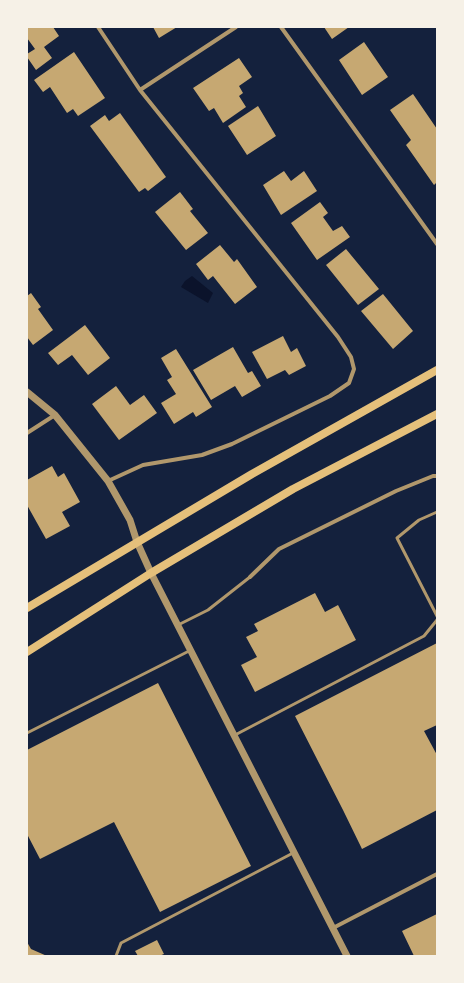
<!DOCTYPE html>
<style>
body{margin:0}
#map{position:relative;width:464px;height:983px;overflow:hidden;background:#14213d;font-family:Poppins,sans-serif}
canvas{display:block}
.frame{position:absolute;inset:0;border:28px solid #f6f1e7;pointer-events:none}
</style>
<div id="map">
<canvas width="464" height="983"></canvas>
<div class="frame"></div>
</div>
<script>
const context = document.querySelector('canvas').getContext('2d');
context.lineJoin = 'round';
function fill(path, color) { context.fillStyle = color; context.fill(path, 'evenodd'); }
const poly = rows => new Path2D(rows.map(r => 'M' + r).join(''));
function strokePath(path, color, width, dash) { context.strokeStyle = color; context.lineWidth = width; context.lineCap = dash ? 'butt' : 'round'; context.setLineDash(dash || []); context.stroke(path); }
fill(poly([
 [192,276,213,293,208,303,181,287,185,281]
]), '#0b132b');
fill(poly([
 [27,27,53,27,59,36,44,47,52,58,36,70,27,57,27,54,35,49,27,38],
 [153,27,177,27,159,38],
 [324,27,349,27,332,39],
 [364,42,388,77,362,95,339,60],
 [74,52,105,98,78,116,73,109,67,113,50,87,43,92,34,80],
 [239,58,252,77,239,86,243,93,239,96,246,107,223,123,214,108,209,111,193,88],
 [413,94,437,129,437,182,434,185,406,145,411,140,390,110],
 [258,106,276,136,247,155,228,126],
 [120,113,166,177,148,191,145,188,139,192,90,126,105,115,109,121],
 [284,171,291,181,304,171,317,191,281,215,263,185],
 [180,192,193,209,190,211,208,233,186,250,155,212],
 [320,202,328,213,323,217,333,231,342,226,350,237,317,260,291,223],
 [220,245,234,262,237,259,257,287,235,304,213,276,208,280,196,264],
 [346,249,379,289,358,305,326,265],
 [31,293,41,307,38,309,53,330,33,345,27,337,27,296],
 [383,294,413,331,393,349,361,311],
 [85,325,110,358,88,375,72,355,58,365,48,353],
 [283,336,291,352,297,348,306,366,289,375,285,370,267,379,252,352],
 [233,347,248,373,252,371,261,386,242,397,235,386,211,400,193,370],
 [176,349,212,407,196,417,193,412,174,424,161,403,176,394,167,380,172,377,161,358],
 [116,386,130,405,144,395,157,413,119,440,92,404],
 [52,466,58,477,64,473,80,502,62,512,70,526,46,539,27,505,27,497,28,496,27,493,27,480],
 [315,593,325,612,338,605,356,640,255,692,241,665,257,657,246,637,258,631,254,624],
 [437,643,437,725,424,731,437,755,437,810,362,849,343,810,295,716],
 [158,683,251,866,160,912,114,822,40,859,27,834,27,750],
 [437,914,437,956,414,956,402,931],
 [157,940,164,954,159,956,138,956,135,951],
 [27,942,31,949,47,956,27,956]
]), '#c6a872');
strokePath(poly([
 [437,512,419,520,397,538,437,616],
 [178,625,208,610,250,577],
 [27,733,191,650],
 [235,735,424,636,437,620],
 [116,956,121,943,293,853]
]), '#b1986c', 3);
strokePath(poly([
 [98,27,140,90,338,337,351,357,354,369,349,383,330,396,232,444,202,455,143,465,108,481],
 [281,27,437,244],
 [140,90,236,27],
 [27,433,55,415],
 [250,577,279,549,396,491,433,476,437,476],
 [333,928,437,874]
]), '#b1986c', 4);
strokePath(poly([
 [27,392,55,415,108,481,130,520,137,542,151,573,347,956]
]), '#b1986c', 7);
strokePath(poly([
 [27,608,252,474,437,370],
 [27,652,151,573,293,489,437,414]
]), '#e5c07b', 8);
</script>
